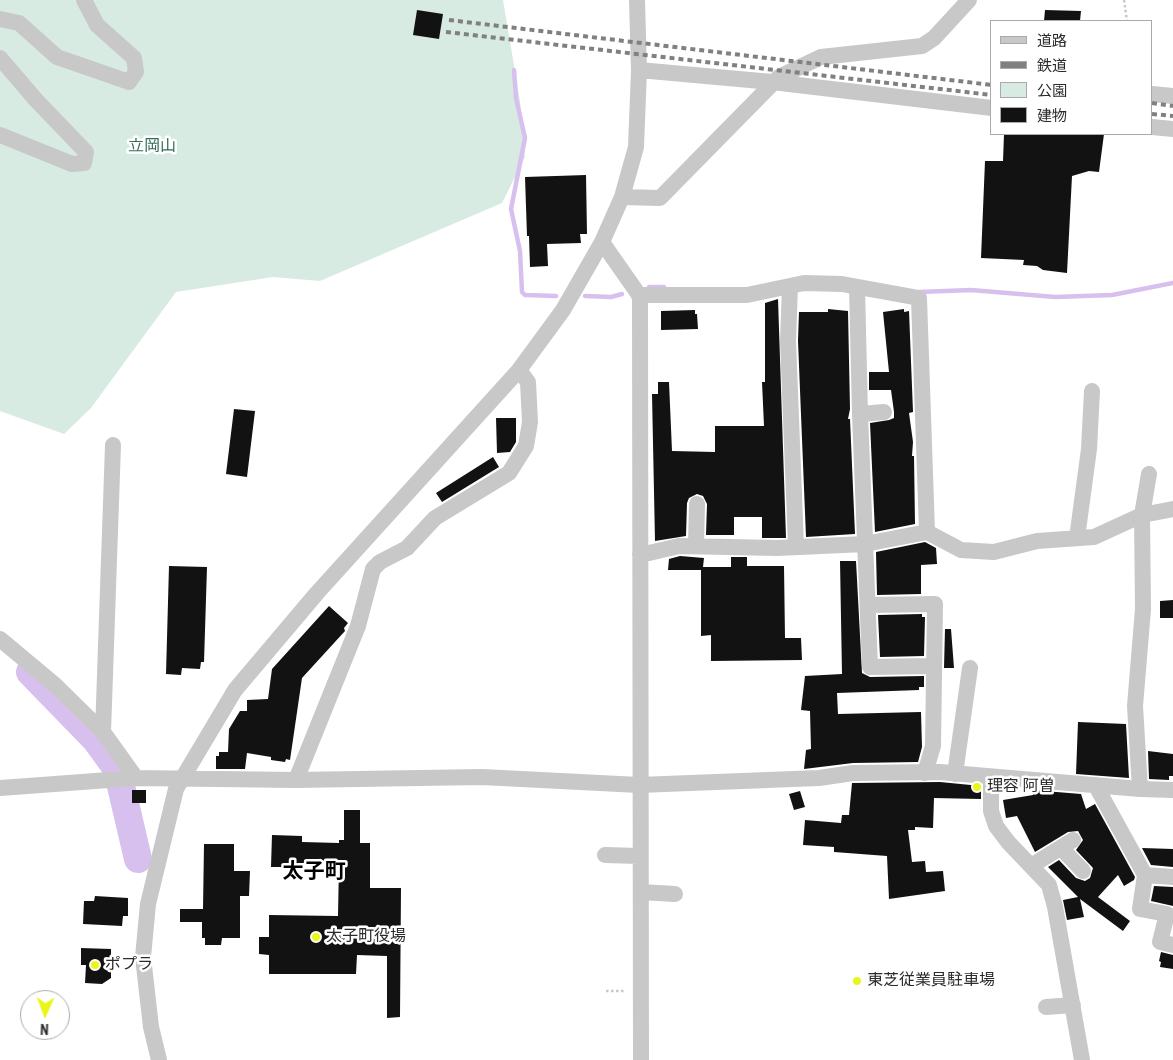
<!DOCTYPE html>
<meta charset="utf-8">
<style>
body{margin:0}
#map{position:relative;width:1173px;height:1060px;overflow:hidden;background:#fff;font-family:"Roboto Condensed","Noto Sans JP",sans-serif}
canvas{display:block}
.legend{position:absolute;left:990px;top:20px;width:162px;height:115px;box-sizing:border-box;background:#fff;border:1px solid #aaa;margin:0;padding:6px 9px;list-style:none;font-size:15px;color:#2b2b2b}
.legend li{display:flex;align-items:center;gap:10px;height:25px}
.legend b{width:25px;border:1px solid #aaa}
.north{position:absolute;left:20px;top:990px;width:50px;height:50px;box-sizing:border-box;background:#fff;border:1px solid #aaa;border-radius:50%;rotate:182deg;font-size:14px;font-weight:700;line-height:20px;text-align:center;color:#2b2b2b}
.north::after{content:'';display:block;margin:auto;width:18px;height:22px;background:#e9f61a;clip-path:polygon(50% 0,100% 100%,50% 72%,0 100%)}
</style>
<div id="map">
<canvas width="1173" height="1060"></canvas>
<ul class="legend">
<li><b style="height:6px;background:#c8c8c8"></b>道路</li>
<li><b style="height:6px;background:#808080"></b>鉄道</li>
<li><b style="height:14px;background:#d7ebe3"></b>公園</li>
<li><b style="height:14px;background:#121212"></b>建物</li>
</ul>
<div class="north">N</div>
</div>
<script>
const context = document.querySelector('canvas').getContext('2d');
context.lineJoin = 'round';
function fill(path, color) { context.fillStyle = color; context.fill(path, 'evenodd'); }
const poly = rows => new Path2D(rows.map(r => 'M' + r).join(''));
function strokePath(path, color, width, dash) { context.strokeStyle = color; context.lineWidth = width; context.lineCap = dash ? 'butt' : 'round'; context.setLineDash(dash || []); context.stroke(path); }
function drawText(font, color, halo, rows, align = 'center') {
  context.font = font + ' "Roboto Condensed","Noto Sans JP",sans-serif'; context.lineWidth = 5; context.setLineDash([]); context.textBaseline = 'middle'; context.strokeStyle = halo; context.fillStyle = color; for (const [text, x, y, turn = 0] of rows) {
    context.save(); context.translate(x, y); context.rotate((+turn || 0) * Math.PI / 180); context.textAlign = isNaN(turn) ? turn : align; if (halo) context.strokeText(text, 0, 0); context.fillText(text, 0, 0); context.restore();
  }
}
fill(poly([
 [0,0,503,0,520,101,525,157,502,203,320,281,273,277,176,292,91,408,64,434,0,411]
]), '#d7ebe3');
strokePath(poly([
 [514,70,516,98,525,138,511,209,520,251,522,292,525,295,556,296],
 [649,287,664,287],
 [919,292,971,290,1055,297,1112,295,1173,283],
 [585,296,611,297,622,294]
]), '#d8c0ee', 4.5);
strokePath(poly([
 [30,672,96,740,117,769,138,859]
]), '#d8c0ee', 28);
fill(poly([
 [417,10,443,14,439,39,413,35],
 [1045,10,1081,11,1080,21,1044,21],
 [1004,134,1104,134,1099,172,1089,171,1072,176,1067,273,1043,270,1037,266,1023,265,1024,260,981,258,985,161,1003,161],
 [586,175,587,234,580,234,581,243,547,244,548,266,530,267,529,236,527,236,525,177],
 [778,299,786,538,762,538,762,517,734,517,734,535,706,535,707,504,703,496,697,494,689,498,687,503,686,536,655,541,652,394,658,394,658,382,669,382,672,451,715,452,715,426,764,426,762,382,765,382,765,303],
 [828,309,848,311,850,409,848,419,850,419,855,534,806,537,798,341,799,312,828,312],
 [904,309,904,312,909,311,913,412,909,413,913,442,912,456,914,456,915,524,875,532,870,423,889,420,894,418,894,412,891,390,869,390,869,372,889,372,883,312],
 [695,310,695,314,697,314,698,329,661,330,661,311],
 [234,409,255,411,247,477,226,474],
 [496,418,516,418,516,442,510,452,497,453],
 [493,457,499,467,442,502,436,493],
 [925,542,936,548,937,564,921,565,921,594,877,595,876,552],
 [680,556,704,558,703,567,731,567,731,557,747,557,747,566,784,566,785,638,801,638,802,660,711,661,711,635,701,636,701,570,668,570,669,559],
 [840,561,856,561,862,673,870,677,924,676,924,687,919,687,919,690,837,693,838,714,921,712,922,747,918,762,853,763,804,769,806,750,811,749,810,711,801,710,805,676,842,674],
 [169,566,207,567,204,662,201,662,200,669,182,668,181,675,166,674],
 [1173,600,1173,618,1160,618,1160,601],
 [329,606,348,623,344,628,345,631,302,678,290,760,286,759,285,762,271,760,271,757,247,753,245,769,216,769,216,756,219,756,219,752,228,752,229,729,240,711,247,711,247,700,268,699,272,669],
 [922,614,922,617,925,617,924,656,880,657,878,615],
 [945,629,951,629,954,668,944,668],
 [1078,722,1126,724,1129,778,1076,774],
 [1148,751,1173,754,1173,776,1169,776,1169,780,1149,779],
 [940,782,981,786,981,799,934,798,933,828,915,827,915,830,908,830,912,862,925,861,926,872,943,871,945,891,889,899,887,856,834,852,834,847,803,845,805,820,841,823,842,815,849,815,852,783],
 [132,790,146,790,146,803,132,803],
 [1032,790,1081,794,1086,809,1095,804,1135,877,1134,880,1124,886,1118,875,1098,897,1130,921,1123,931,1080,899,1084,917,1067,920,1063,900,1078,897,1048,867,1059,860,1076,878,1085,881,1090,878,1093,868,1076,850,1083,840,1078,831,1068,832,1035,852,1017,816,1006,818,1003,800,1033,795],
 [800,791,805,807,794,810,789,794],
 [344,810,360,810,360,843,370,843,370,888,401,888,400,1017,387,1018,387,956,357,955,356,974,269,974,269,955,259,954,259,937,269,937,269,915,338,916,339,863,301,863,301,867,271,867,272,835,302,836,302,842,339,843,339,840,344,840],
 [204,844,234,844,234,871,250,871,249,896,240,896,240,938,222,938,221,945,205,945,205,938,202,938,202,922,180,922,180,909,203,909],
 [1142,848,1173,849,1173,867,1151,865],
 [1154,886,1173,887,1173,906,1151,901],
 [95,896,128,898,128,916,123,916,122,926,83,924,84,901,94,901],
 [81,948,111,949,111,978,102,984,85,983,86,965,81,965],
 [1161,952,1173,955,1173,969,1160,967,1161,962,1159,961]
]), '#121212');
strokePath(poly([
 [1124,0,1127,21],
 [606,991,626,991]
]), '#c8c8c8', 2.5, [2.5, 2.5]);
strokePath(poly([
 [0,19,19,23,57,57,129,82,136,72,134,58,97,25,84,0],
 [0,58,36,100,86,152,84,163,72,164,0,135],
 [639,70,772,82,992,108],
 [1152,94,1173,96],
 [1152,127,1173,129],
 [622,197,660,198,779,77,821,57,922,46,934,38,969,0],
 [602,242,639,295,640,300,641,1060],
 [790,286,788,341,796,547],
 [857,287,860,414,870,667,934,666],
 [639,295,747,295,804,283,842,284,919,298,927,532],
 [860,414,884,412],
 [1077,538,1089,449,1092,391],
 [696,546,697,504],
 [640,554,649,553,679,546,777,548,865,544,927,532,961,550,994,552,1037,541,1094,537,1142,515,1173,509],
 [869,605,935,604,933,746,925,773],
 [0,639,55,685,103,732,136,778],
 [103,732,113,445],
 [955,774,970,668],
 [991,777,991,811,996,826,1008,842,1049,885,1055,907,1082,1060],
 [296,780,358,626,373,569,380,562,407,548,435,518,509,473,526,446,530,422,528,382,519,370],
 [1096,786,1145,875,1140,909,1167,914,1160,942,1173,945],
 [0,788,136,778,296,780,482,777,639,785,819,778,853,773,940,772,1140,789,1173,790],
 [1140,789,1135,706,1143,609,1142,515,1149,474],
 [1061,848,1083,871],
 [605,855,640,856],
 [1031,866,1073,840],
 [1145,875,1173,877],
 [641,892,675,894],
 [1046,1007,1073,1005],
 [159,1060,151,1027,143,957,148,904,176,789,235,690,317,593,519,370,563,310,602,242,622,197,636,147,639,70,637,0]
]), '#c8c8c8', 16);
strokePath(poly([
 [449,20,992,85],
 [446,32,992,95],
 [1152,103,1173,106],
 [1152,114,1173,116]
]), '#808080', 4, [5, 4]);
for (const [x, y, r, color] of [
 [977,787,5,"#e9f61a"],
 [316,937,5,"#e9f61a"],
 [95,965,5,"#e9f61a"],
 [857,981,5,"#e9f61a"]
]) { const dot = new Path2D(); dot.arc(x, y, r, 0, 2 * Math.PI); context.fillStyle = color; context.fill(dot); strokePath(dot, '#fff', 2); }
drawText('16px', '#356b59', '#fff', [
 ["立岡山",152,147]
]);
drawText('16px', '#2b2b2b', '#fff', [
 ["理容 阿曽",987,787],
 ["太子町役場",326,937],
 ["ポプラ",105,965],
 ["東芝従業員駐車場",867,981]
], 'left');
drawText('bold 21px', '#000', '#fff', [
 ["太子町",314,873]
]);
</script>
